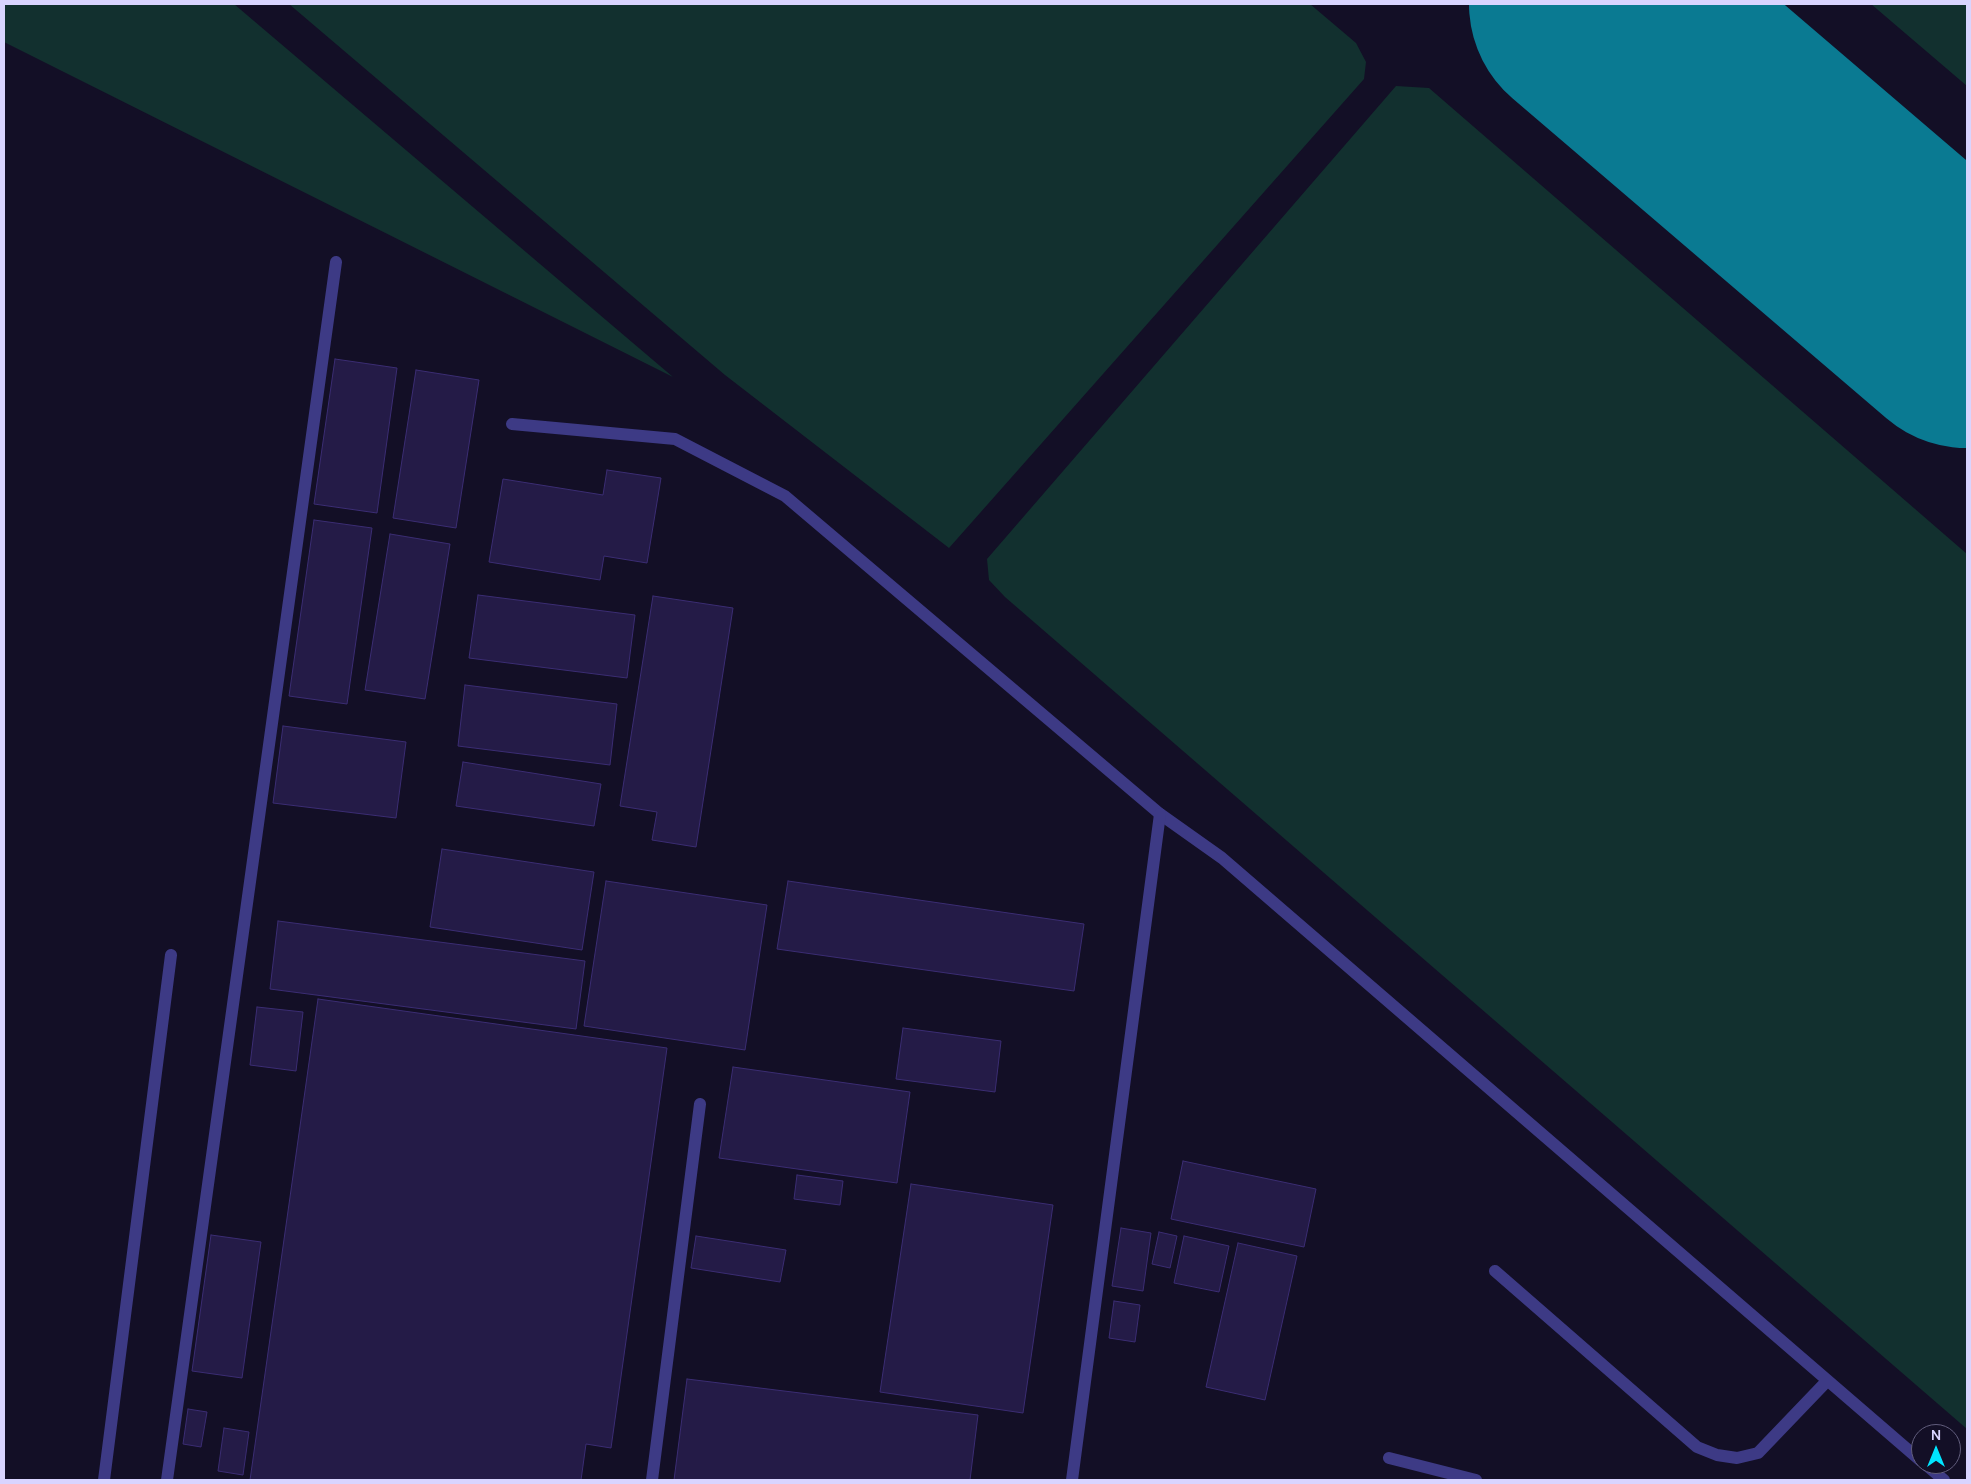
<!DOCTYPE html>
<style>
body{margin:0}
#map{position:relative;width:1971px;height:1484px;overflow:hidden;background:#130f26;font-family:Manrope,sans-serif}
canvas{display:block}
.frame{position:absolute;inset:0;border:5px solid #d9d4ff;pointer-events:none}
.north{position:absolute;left:1911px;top:1424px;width:50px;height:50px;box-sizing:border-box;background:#130f26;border:1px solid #625e7d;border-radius:50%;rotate:0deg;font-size:14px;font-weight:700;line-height:20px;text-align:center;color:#d9d4ff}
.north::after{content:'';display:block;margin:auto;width:18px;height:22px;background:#00e5ff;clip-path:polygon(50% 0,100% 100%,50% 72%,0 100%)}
</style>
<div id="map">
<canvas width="1971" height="1484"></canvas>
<div class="frame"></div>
<div class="north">N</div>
</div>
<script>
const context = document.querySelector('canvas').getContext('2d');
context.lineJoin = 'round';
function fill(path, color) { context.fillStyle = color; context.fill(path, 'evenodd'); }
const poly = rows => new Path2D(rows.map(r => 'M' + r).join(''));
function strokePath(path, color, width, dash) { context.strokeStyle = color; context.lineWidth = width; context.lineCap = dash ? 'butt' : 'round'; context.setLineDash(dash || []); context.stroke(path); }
fill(poly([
 [4,4,234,4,673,377,4,42],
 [289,4,1310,4,1356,43,1366,62,1364,79,949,548,725,375],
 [1871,4,1967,4,1967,86],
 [1396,86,1429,88,1967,554,1967,1429,1005,597,989,580,987,559]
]), '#12302f');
strokePath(poly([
 [1593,4,1967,324]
]), '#0a7a92', 248);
const building = poly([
 [335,359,397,368,377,513,314,504,335,359],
 [416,370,479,380,456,528,393,518,416,370],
 [607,470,661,478,647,563,604,556,600,580,489,562,503,479,603,495,607,470],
 [314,520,372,528,347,704,289,696,314,520],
 [390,534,450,544,425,699,365,690,390,534],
 [478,595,635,615,627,678,469,658,478,595],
 [653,596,733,608,696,847,652,840,657,812,620,806,653,596],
 [465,685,617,704,610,765,458,746,465,685],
 [283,726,406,742,396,818,273,803,283,726],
 [463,762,601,784,594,826,456,806,463,762],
 [442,849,594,872,582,950,430,927,442,849],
 [606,881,767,905,745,1050,584,1026,606,881],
 [788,881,1084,924,1074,991,777,949,788,881],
 [278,921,585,961,576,1029,270,989,278,921],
 [318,999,667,1048,611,1448,586,1444,581,1480,250,1480,318,999],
 [257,1007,303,1012,296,1071,250,1065,257,1007],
 [903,1028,1001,1041,995,1092,896,1079,903,1028],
 [733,1067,910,1092,897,1183,719,1158,733,1067],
 [1183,1161,1316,1189,1304,1247,1171,1219,1183,1161],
 [797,1175,843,1181,840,1205,794,1199,797,1175],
 [911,1184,1053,1205,1023,1413,880,1392,911,1184],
 [1121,1228,1151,1233,1143,1291,1112,1286,1121,1228],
 [1159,1232,1177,1236,1170,1268,1152,1264,1159,1232],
 [211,1235,261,1242,242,1378,192,1371,211,1235],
 [696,1236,786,1250,780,1282,691,1268,696,1236],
 [1184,1236,1229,1246,1219,1292,1174,1283,1184,1236],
 [1238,1243,1297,1256,1265,1400,1206,1387,1238,1243],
 [1114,1301,1140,1305,1135,1342,1109,1338,1114,1301],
 [687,1379,978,1415,970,1480,674,1480,687,1379],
 [188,1409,207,1412,201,1447,183,1444,188,1409],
 [224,1428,249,1432,243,1475,218,1471,224,1428]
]);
fill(building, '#241b47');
strokePath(building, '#3b2d73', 1);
strokePath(poly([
 [104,1480,171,955]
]), '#3d3a85', 12);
strokePath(poly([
 [512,424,675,439,785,496,1160,814,1222,858,1921,1461],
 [1495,1271,1697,1447,1717,1455,1737,1458,1758,1453,1827,1381],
 [1389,1458,1476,1480],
 [1925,1464,1944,1480],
 [167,1480,336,262],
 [652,1480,700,1104]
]), '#3d3a85', 12);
strokePath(poly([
 [1072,1480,1160,814]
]), '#3d3a85', 12);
</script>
